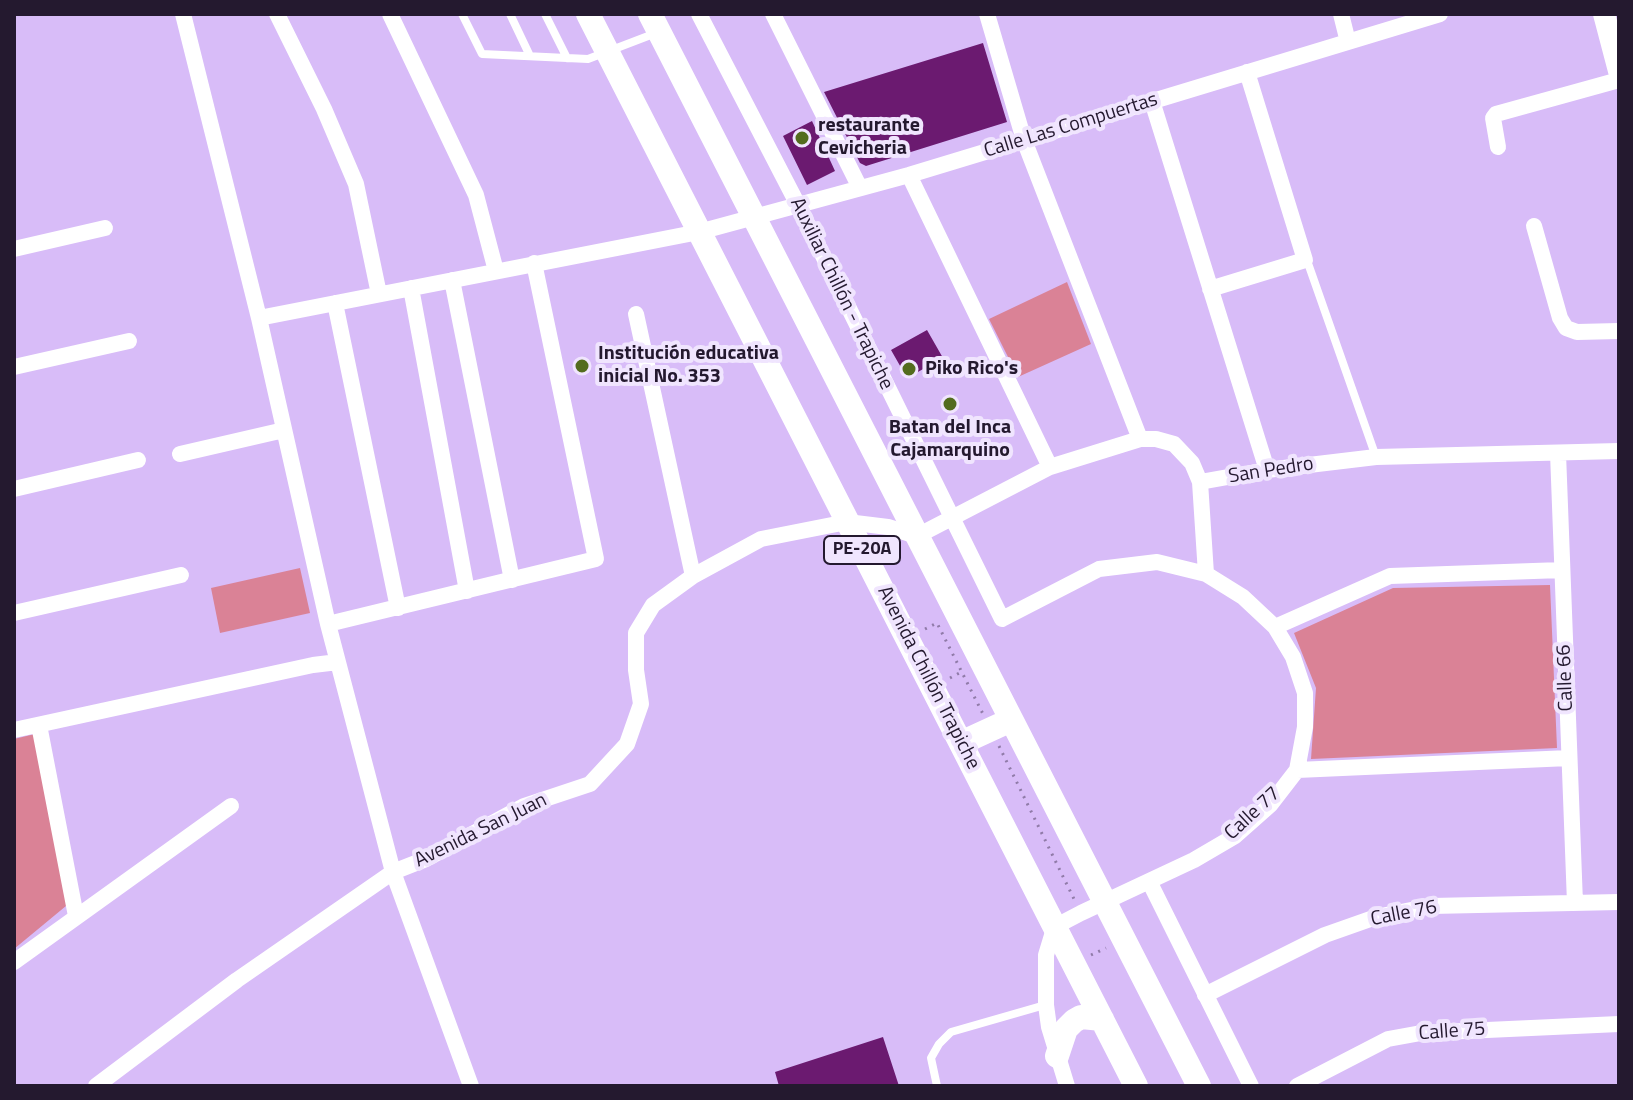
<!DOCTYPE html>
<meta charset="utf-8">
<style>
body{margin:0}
#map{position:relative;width:1633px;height:1100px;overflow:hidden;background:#d8bcf8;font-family:"Titillium Web",sans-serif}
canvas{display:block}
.frame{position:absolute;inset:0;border:16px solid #24192f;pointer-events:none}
</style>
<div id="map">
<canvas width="1633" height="1100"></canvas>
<div class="frame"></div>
</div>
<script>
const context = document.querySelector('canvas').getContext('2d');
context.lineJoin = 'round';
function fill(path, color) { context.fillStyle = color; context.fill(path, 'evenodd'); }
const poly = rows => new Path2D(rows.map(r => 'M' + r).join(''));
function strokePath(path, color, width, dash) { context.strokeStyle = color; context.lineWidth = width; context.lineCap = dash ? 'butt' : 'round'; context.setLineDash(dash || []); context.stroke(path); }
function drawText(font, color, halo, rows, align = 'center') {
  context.font = font + ' "Titillium Web",sans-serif'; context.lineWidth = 8; context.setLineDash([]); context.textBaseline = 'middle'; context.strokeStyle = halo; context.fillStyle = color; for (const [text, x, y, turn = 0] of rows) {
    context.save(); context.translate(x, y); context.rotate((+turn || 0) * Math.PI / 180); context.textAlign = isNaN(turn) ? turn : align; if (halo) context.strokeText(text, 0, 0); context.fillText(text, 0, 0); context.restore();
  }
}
fill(poly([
 [1067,282,1091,344,1018,377,989,319],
 [300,568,310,613,220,633,211,588],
 [1550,585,1557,748,1311,759,1316,688,1294,633,1393,588],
 [35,734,72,901,14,949,14,739]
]), '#da8296');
fill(poly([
 [983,43,1007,122,866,166,860,163,824,92],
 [812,121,835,171,807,185,783,136],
 [927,330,943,358,907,378,891,350],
 [883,1037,899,1086,779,1086,775,1072]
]), '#6b1a70');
strokePath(poly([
 [925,629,937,623,983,714],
 [950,678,963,671],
 [999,746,1075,901],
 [1091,955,1106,948]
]), '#907ba8', 3, [2, 6]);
strokePath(poly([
 [462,14,482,54,588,59,656,33],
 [510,14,530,56],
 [545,14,567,58],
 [1305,260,1309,266,1376,457],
 [937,1086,931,1058,939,1044,951,1032,1045,1005]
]), '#fff', 8);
strokePath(poly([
 [183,14,259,318,328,624,393,872,471,1086],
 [277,14,324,109,356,184,379,294],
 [390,14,476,195,496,271],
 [699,14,798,205,1002,619,1099,569,1157,562,1206,574,1243,597,1275,627,1293,657,1305,693,1305,727,1297,770,1270,805,1235,836,1194,860,1081,913,1060,924,1053,932,1046,955,1046,1005,1049,1027,1067,1086],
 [773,14,860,188],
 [987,14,1024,140,1140,439],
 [1341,14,1348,42],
 [1152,101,1267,470],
 [1498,147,1493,118,1496,114,1619,80],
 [909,175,1050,467],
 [1534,226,1560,318,1566,328,1577,332,1619,331],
 [14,249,105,228],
 [452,280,512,580],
 [411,288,467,591],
 [1210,289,1305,260,1247,72],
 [335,303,398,608],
 [636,314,693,576],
 [259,318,699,232,909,175,1440,14],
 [14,367,129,341],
 [1558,453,1575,903],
 [180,454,284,430],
 [1200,482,1206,574],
 [14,489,138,460],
 [14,613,181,575],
 [328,624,596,559,534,263],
 [1275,627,1390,576,1562,570],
 [39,725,76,916],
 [14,730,313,665,338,662],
 [1297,770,1569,758],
 [1150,883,1251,1086],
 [14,962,231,806],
 [1205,995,1325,935,1376,917,1431,906,1619,902],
 [96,1086,237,980,393,872,426,859,524,806,590,784,627,744,641,704,636,670,636,633,653,605,693,576,761,539,847,522,888,527,917,536,1050,467,1140,439,1156,439,1174,444,1192,463,1200,482,1267,470,1376,457,1619,451],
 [1297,1086,1388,1039,1421,1033,1619,1024]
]), '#fff', 16);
strokePath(poly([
 [1604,14,1619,71]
]), '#fff', 22);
strokePath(poly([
 [588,14,1136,1086],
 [650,14,1199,1086],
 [961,743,1011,720],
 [1057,1056,1066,1029,1074,1021,1081,1017,1102,1019]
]), '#fff', 24);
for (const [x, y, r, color] of [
 [802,138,8,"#536c1e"],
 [582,366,8,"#536c1e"],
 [909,369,8,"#536c1e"],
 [950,404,8,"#536c1e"]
]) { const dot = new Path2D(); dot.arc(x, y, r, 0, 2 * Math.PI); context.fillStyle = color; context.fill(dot); strokePath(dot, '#f0e5fe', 3); }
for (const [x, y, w] of [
 [862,550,76]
]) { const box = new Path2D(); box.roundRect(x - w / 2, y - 14, w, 28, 6); context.fillStyle = '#f0e5fe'; context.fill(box); strokePath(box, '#24192f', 2); }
drawText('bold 18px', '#24192f', null, [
 ["PE-20A",862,550]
]);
drawText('bold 20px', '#24192f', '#f0e5fe', [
 ["restaurante",818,126],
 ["Cevicheria",818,149],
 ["Institución educativa",598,354],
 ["inicial No. 353",598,377],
 ["Piko Rico's",925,369],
 ["Batan del Inca",950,428,"center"],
 ["Cajamarquino",950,451,"center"]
], 'left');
drawText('20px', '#24192f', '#f0e5fe', [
 ["Calle Las Compuertas",1071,126,-17],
 ["Auxiliar Chillón - Trapiche",841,294,64],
 ["San Pedro",1271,471,-9],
 ["Avenida Chillón Trapiche",928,678,63],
 ["Calle 66",1566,678,-92],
 ["Calle 77",1253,814,-43],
 ["Avenida San Juan",481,831,-26],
 ["Calle 76",1404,914,-11],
 ["Calle 75",1452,1032,-4]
]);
</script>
